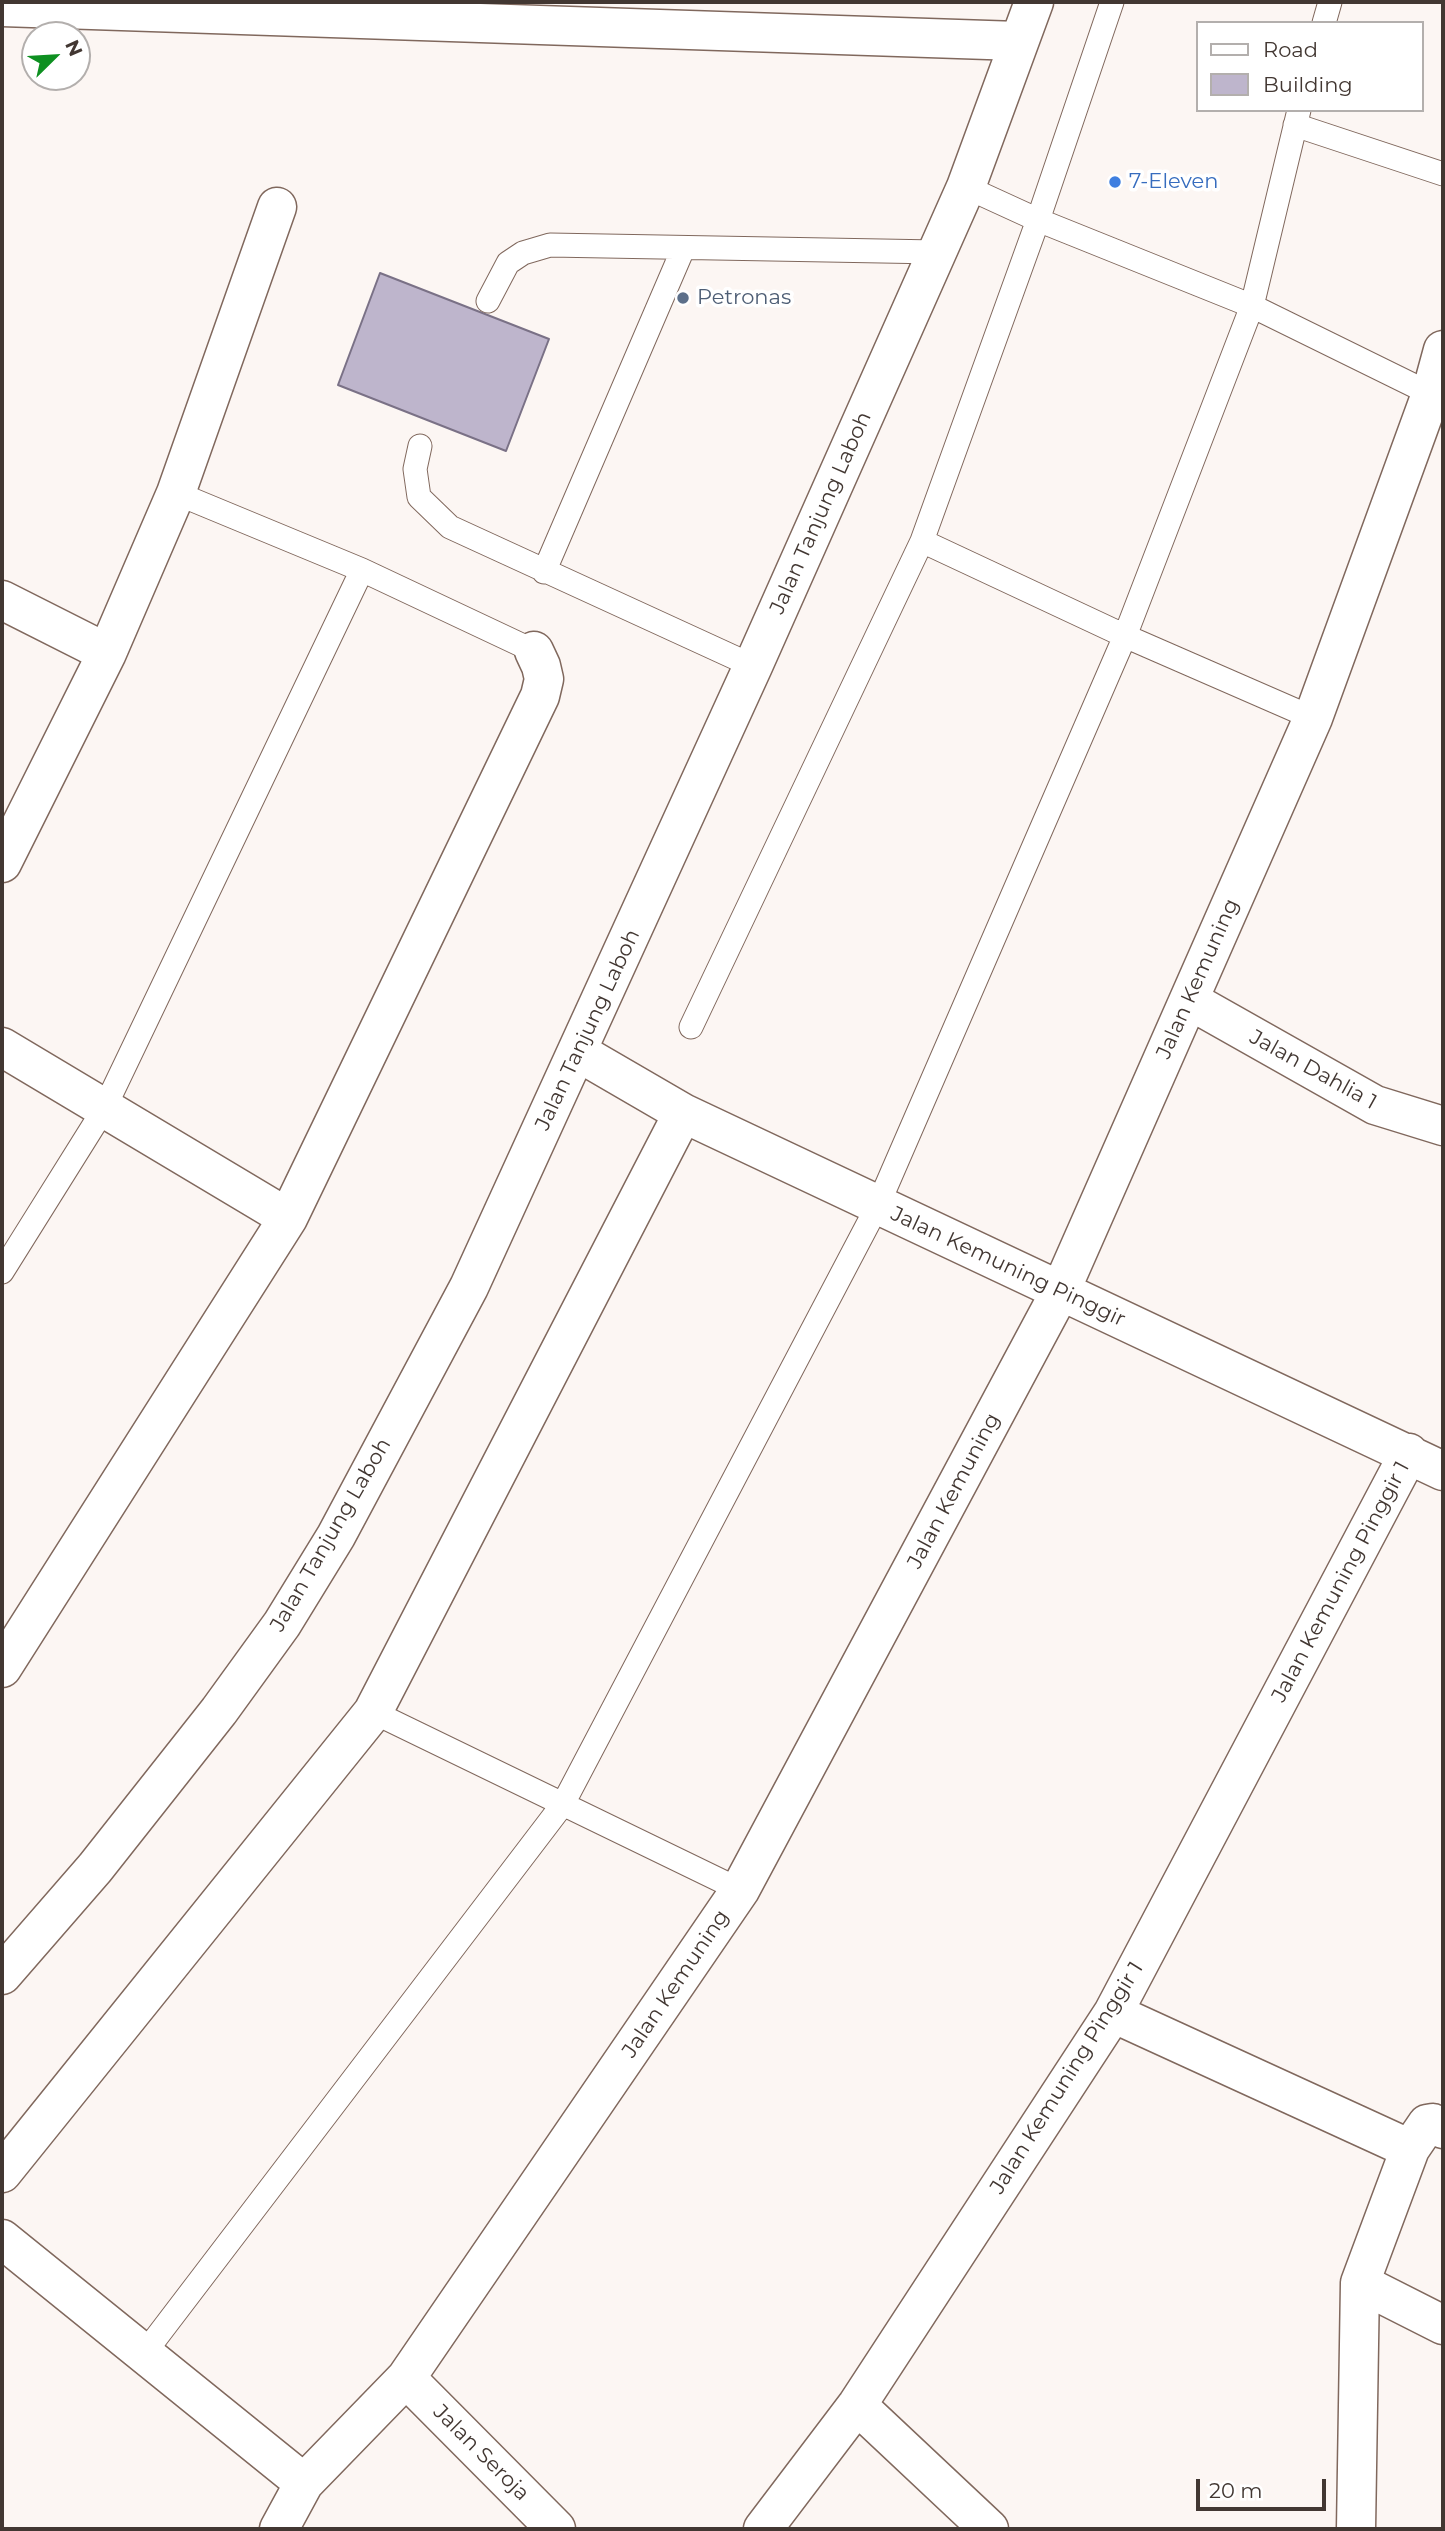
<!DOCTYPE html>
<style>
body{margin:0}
#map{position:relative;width:1445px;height:2531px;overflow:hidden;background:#fcf6f3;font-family:Montserrat,sans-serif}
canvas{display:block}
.frame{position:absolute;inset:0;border:4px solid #423732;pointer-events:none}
.legend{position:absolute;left:1196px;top:21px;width:228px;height:91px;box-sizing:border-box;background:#fff;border:2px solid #b3afad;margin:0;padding:9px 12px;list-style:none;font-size:21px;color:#423732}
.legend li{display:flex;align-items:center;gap:14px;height:35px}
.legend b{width:35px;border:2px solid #b3afad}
.north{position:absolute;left:21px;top:21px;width:70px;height:70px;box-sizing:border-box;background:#fff;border:2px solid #b3afad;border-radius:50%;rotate:66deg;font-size:19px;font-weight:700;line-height:28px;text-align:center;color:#423732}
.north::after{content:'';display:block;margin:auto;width:24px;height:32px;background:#0e9021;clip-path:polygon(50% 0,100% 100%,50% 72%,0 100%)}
.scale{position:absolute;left:1196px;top:2479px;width:130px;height:32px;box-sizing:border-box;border:4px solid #423732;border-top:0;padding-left:9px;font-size:21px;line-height:24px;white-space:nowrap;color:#423732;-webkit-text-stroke:5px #fff;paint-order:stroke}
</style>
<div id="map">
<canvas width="1445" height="2531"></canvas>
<div class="frame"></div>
<ul class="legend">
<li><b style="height:9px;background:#fff"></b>Road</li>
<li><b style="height:19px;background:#beb5cc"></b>Building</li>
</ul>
<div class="north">N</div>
<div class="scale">20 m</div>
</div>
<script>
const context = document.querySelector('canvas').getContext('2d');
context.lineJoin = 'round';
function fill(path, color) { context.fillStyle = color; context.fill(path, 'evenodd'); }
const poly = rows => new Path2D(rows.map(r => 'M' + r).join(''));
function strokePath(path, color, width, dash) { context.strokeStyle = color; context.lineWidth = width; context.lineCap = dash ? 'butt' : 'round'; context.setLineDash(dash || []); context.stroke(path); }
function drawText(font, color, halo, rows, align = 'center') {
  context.font = font + ' Montserrat,sans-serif'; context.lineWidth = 7; context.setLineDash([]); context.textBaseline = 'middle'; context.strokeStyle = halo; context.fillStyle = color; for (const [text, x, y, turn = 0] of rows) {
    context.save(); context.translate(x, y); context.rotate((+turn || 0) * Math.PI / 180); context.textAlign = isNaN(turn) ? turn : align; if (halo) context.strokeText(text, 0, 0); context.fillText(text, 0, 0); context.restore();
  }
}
const building = poly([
 [380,273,549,339,506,451,338,385,380,273]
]);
fill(building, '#beb5cc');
strokePath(building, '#7a7186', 2);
const service = poly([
 [1324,23,1330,2],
 [1295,125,1443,174],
 [966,187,1038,220,1252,306,1431,394],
 [488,301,508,263,523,253,550,245,937,252],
 [420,446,415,469,419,497,450,527,753,666],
 [176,493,362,570,534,651],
 [922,541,1125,636,1313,718],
 [544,572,683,249],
 [691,1027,922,541,1038,220,1112,2],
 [2,1272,104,1109,362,570],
 [373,1712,740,1890],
 [143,2355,563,1804,878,1205,1125,636,1252,306,1299,110]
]);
const minor = poly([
 [2,7,1018,41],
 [2,600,107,653],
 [2,863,107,653,176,493,277,207],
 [1189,1000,1375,1105,1443,1126],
 [2,1047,288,1218],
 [578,1052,683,1113,1443,1471],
 [2,1668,288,1218,540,696,544,679,541,666,534,651],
 [1113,2013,1410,2149],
 [2,2173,373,1712,683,1113],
 [2,2239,304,2483],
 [1360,2283,1443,2325],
 [406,2378,556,2529],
 [857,2405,989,2529],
 [279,2529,304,2483,406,2378,740,1890,1060,1292,1313,718,1431,394,1443,350],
 [763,2529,857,2405,1113,2013,1409,1453],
 [1356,2529,1360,2283,1410,2149,1427,2124,1433,2123,1443,2129]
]);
const trunk = poly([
 [2,1975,95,1868,219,1711,282,1624,336,1536,469,1287,753,666,966,187,1034,2]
]);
strokePath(service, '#80685d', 25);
strokePath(minor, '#80685d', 41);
strokePath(trunk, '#80685d', 41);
strokePath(service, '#fff', 23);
strokePath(minor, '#fff', 38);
strokePath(trunk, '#fff', 38);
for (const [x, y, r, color] of [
 [1115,182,7,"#3f7fe0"],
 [683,298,7,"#5c6f8a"]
]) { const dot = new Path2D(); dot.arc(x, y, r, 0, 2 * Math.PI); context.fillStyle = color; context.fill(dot); strokePath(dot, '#fff', 2.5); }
drawText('21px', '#366cbe', '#fff', [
 ["7-Eleven",1129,182]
], 'left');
drawText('21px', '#4e5e75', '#fff', [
 ["Petronas",697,298]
], 'left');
drawText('21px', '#423732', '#fff', [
 ["Jalan Tanjung Laboh",821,513,-66],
 ["Jalan Kemuning",1198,979,-66],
 ["Jalan Tanjung Laboh",588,1030,-65],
 ["Jalan Dahlia 1",1313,1070,29],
 ["Jalan Kemuning Pinggir",1008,1267,25],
 ["Jalan Kemuning",954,1491,-62],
 ["Jalan Tanjung Laboh",331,1535,-60],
 ["Jalan Kemuning Pinggir 1",1341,1582,-62],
 ["Jalan Kemuning",676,1984,-56],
 ["Jalan Kemuning Pinggir 1",1067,2078,-58],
 ["Jalan Seroja",481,2453,45]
]);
</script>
